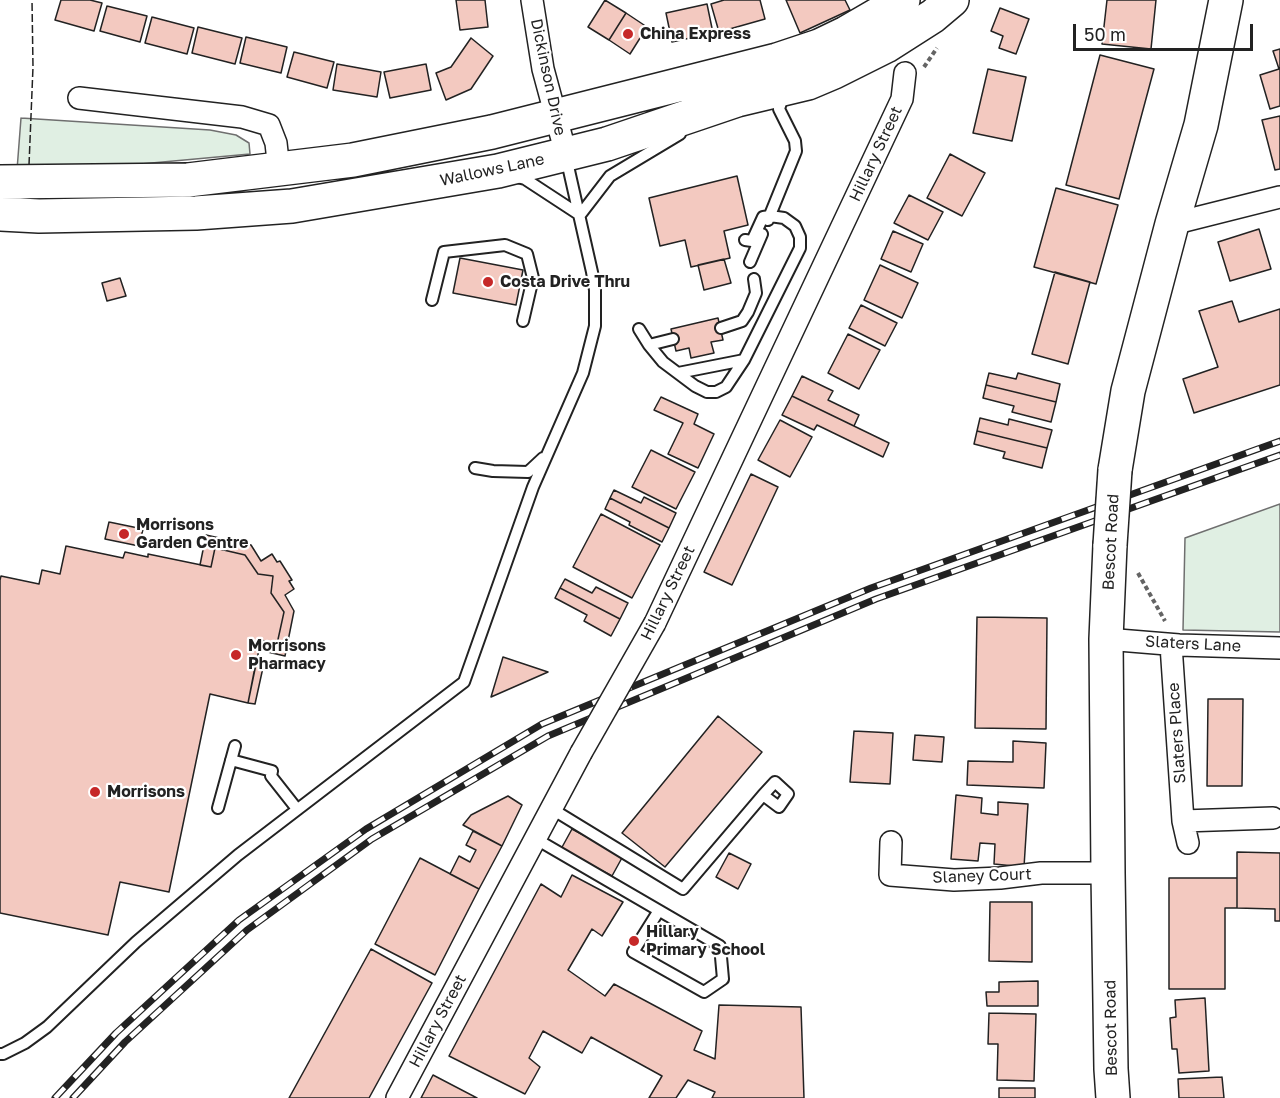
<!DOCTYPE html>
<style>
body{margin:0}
#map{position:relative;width:1280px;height:1098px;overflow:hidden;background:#fff;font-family:"Golos Text",sans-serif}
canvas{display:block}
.scale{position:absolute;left:1073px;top:24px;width:180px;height:27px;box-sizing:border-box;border:3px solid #222;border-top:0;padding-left:8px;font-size:18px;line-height:21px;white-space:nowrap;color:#222;-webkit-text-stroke:4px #fff;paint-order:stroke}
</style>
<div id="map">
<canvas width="1280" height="1098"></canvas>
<div class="scale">50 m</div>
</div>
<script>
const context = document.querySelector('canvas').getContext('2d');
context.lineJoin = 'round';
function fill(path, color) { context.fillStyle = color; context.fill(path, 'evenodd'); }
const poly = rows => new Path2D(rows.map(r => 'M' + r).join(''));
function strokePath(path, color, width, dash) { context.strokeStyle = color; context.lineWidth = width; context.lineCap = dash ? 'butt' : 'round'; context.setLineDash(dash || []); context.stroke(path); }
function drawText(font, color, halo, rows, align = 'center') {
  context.font = font + ' "Golos Text",sans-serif'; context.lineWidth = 4.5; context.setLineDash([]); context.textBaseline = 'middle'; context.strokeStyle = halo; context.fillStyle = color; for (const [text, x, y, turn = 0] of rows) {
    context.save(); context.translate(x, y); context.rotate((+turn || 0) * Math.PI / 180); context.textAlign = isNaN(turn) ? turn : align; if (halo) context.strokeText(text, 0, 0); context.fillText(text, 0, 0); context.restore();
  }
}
const green = poly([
 [21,118,210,130,236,135,249,143,250,154,97,168,17,170,21,118],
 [1280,504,1280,632,1183,630,1185,538,1280,504]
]);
fill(green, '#e0efe3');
strokePath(green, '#6f6f6f', 1.5);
const building = poly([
 [61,0,90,0,102,3,94,31,55,20,61,0],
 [456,0,485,0,488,27,460,30,456,0],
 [605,0,626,13,609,40,588,27,605,0],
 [724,0,760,0,765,19,719,32,711,4,724,0],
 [786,0,845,0,850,10,800,33,786,0],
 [1107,0,1156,0,1151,49,1102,44,1107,0],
 [707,4,713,33,672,42,666,13,707,4],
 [107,6,147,16,140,42,100,31,107,6],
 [1000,8,1029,19,1016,54,999,48,1003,36,991,31,1000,8],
 [626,13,647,27,630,54,609,40,626,13],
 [152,17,194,28,187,54,145,43,152,17],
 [198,27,242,38,235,64,192,53,198,27],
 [246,37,287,47,281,73,240,63,246,37],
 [471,38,493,56,471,89,446,100,436,73,451,67,471,38],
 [1280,49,1280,106,1270,109,1260,75,1279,69,1273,51,1280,49],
 [294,52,334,62,327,88,287,77,294,52],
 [1100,55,1154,69,1119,199,1066,185,1100,55],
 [337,64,381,72,377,97,333,90,337,64],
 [426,64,431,90,390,98,384,72,426,64],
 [988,69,1026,77,1012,141,973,133,988,69],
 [1280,116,1280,169,1275,170,1262,120,1280,116],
 [950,154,985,173,962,216,927,198,950,154],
 [737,176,748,225,724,231,730,258,691,267,685,240,660,246,649,198,737,176],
 [1056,188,1118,205,1096,284,1034,267,1056,188],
 [909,195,943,212,928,240,894,223,909,195],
 [1259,229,1271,269,1230,281,1218,242,1259,229],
 [893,231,923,244,911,272,881,259,893,231],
 [460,258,523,270,516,305,453,293,460,258],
 [724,259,731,283,704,290,698,265,724,259],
 [880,265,918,283,902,318,864,300,880,265],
 [1055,272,1090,282,1068,364,1032,354,1055,272],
 [120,278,126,296,107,301,102,283,120,278],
 [1232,301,1239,322,1280,309,1280,385,1194,413,1183,379,1218,367,1199,311,1232,301],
 [861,305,897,323,885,346,849,328,861,305],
 [718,318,723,340,711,342,714,353,691,358,689,348,676,351,671,329,718,318],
 [848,334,880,350,859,389,828,373,848,334],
 [989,373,1016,379,1018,373,1060,384,1056,402,986,385,989,373],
 [802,376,833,391,828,400,859,415,854,426,792,396,802,376],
 [986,385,1056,402,1051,422,1012,412,1014,406,983,398,986,385],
 [792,396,889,443,883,457,817,425,814,430,782,415,792,396],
 [661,397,698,414,694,424,714,434,698,468,668,454,683,423,654,410,661,397],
 [980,418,1008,425,1009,419,1052,430,1047,448,977,431,980,418],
 [780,420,812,437,790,477,758,460,780,420],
 [977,431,1047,448,1042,468,1003,458,1005,452,974,444,977,431],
 [651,450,695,472,676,509,632,487,651,450],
 [751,474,778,487,732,585,704,572,751,474],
 [614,490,641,503,644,497,676,513,669,528,610,498,614,490],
 [610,498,669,528,662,542,629,525,630,522,605,509,610,498],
 [601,514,660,545,632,598,573,567,601,514],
 [109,522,143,529,139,546,105,539,109,522],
 [206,535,251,545,261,561,272,554,277,562,280,561,292,580,289,581,294,589,285,595,294,611,285,656,259,650,261,640,277,644,284,612,271,593,273,576,258,574,245,555,215,548,211,567,200,565,206,535],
 [66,546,123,558,125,552,148,557,148,554,211,567,215,548,245,555,258,574,273,576,271,593,284,612,277,644,261,640,248,703,210,694,169,892,120,882,108,935,0,913,0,580,1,576,39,584,42,570,60,574,66,546],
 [565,579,592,593,596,587,628,603,620,619,560,588,565,579],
 [560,588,620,619,611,636,584,621,587,615,555,598,560,588],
 [977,617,1047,618,1046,729,975,728,977,617],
 [503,657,548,672,491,697,503,657],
 [256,662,264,663,255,704,248,703,256,662],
 [1208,699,1243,699,1242,786,1207,786,1208,699],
 [718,716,762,752,665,867,622,833,718,716],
 [854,731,893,733,890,784,850,782,854,731],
 [915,735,944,737,942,762,913,760,915,735],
 [1013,741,1046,743,1044,788,967,785,968,761,1013,762,1013,741],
 [956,795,982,798,981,813,998,815,998,802,1028,804,1024,867,994,864,995,844,980,843,978,861,951,859,956,795],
 [508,796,522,805,502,846,463,825,471,815,508,796],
 [572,829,623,856,612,876,561,849,572,829],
 [473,831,502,846,479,889,450,874,459,856,470,862,476,850,466,845,473,831],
 [1237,852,1280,853,1280,921,1275,921,1275,909,1237,908,1237,852],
 [729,853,751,864,738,889,716,877,729,853],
 [420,858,479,889,435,975,375,944,420,858],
 [572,875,623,902,602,936,592,929,568,970,605,996,614,984,702,1031,694,1050,715,1059,719,1005,801,1007,804,1098,712,1098,715,1092,688,1080,676,1098,649,1098,662,1076,591,1037,582,1053,543,1031,529,1058,540,1067,525,1094,449,1056,541,884,561,897,572,875],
 [1169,878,1237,878,1237,908,1225,908,1225,989,1169,989,1169,878],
 [990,902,1032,902,1032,962,989,961,990,902],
 [371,949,432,983,369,1098,289,1098,371,949],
 [1038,981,1038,1006,987,1006,986,992,999,992,999,982,1038,981],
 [1205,998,1209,1071,1179,1073,1177,1049,1172,1049,1170,1018,1176,1017,1175,1000,1205,998],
 [989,1013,1036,1014,1034,1081,997,1080,998,1044,988,1044,989,1013],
 [433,1075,477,1098,421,1098,433,1075],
 [1222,1077,1224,1098,1179,1098,1178,1079,1222,1077],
 [999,1088,1035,1088,1035,1098,999,1098,999,1088]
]);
fill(building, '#f3c9c0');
strokePath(building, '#222', 1.5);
const service = poly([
 [513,176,525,179,580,215,610,176,680,134],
 [768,220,796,151,795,141,779,109,784,93],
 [750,262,762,234],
 [432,300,444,252,505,245,527,254,533,278,523,321],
 [721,328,742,321,748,312,756,293,754,279],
 [639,329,649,345,673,339],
 [649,345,663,362,695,386,707,392,716,392,726,387,744,360,800,248,800,237,795,226,784,218,770,216,763,217,752,241,745,240],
 [678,373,744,360],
 [475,468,493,471,528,472,543,458],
 [231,760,272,771,271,776,297,809],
 [218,808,235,746],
 [552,809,683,889,763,795,775,782,788,794,779,807,763,795],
 [536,839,720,946,723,979,704,992,633,952,658,912],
 [0,1054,3,1054,25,1043,47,1027,136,942,238,855,464,682,533,487,583,373,595,326,595,290,592,272,566,157]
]);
const minor = poly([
 [532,0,543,69,566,154],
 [79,98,242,117,269,125,276,143,279,170],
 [1172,224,1280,197],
 [655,623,902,99,905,73],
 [1106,639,1179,645,1280,648],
 [1171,645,1183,821,1188,843],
 [1183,821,1273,818],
 [891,842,890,875,954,880,1000,878,1041,873,1108,873],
 [397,1098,581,753]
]);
const trunk = poly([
 [0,182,188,180,353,160,492,132,777,60,819,46,846,33,903,0],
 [0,214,39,216,196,213,292,206,498,171,607,144,737,100,808,83,834,72,886,46,933,16,952,0],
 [1115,470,1128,391,1172,224,1201,125,1226,0],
 [1110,545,1106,639,1108,873,1111,1069,1113,1098]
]);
strokePath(service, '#222', 14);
strokePath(minor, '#222', 24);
strokePath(trunk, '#222', 36);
strokePath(poly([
 [924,67,937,48],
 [1138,573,1165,621]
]), '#646464', 4, [4.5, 3]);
strokePath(service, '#fff', 10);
strokePath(minor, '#fff', 21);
strokePath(trunk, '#fff', 33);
const rail = poly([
 [55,1098,116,1033,239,920,366,829,542,724,871,588,1280,441],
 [73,1098,125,1042,247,930,372,839,548,736,876,599,1280,455]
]);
strokePath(rail, '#222', 7);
strokePath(rail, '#fff', 4.5, [14]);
const minorBridge = poly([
 [581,753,655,623]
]);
const trunkBridge = poly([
 [1110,545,1115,470]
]);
strokePath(minorBridge, '#222', 24, []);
strokePath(trunkBridge, '#222', 36, []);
strokePath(minorBridge, '#fff', 21);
strokePath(trunkBridge, '#fff', 33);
strokePath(poly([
 [29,165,33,67,32,0]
]), '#222', 1.5, [8, 3]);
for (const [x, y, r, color] of [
 [628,34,6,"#c62828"],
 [488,282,6,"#c62828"],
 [124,534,6,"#c62828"],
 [236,655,6,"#c62828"],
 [95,792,6,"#c62828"],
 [634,941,6,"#c62828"]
]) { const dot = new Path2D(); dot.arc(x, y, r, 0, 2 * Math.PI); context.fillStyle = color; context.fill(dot); strokePath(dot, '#fff', 2); }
drawText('bold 16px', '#222', '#fff', [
 ["China Express",640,34],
 ["Costa Drive Thru",500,282],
 ["Morrisons",136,525],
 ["Garden Centre",136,543],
 ["Morrisons",248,646],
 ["Pharmacy",248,664],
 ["Morrisons",107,792],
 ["Hillary",646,932],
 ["Primary School",646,950]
], 'left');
drawText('16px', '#222', '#fff', [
 ["Dickinson Drive",548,77,78],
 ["Hillary Street",876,154,-65],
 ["Wallows Lane",492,170,-12],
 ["Bescot Road",1111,542,-87],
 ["Hillary Street",668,593,-64],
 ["Slaters Lane",1193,644,3],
 ["Slaters Place",1177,733,-94],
 ["Slaney Court",982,876,-2],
 ["Hillary Street",438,1021,-62],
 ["Bescot Road",1111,1028,-91]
]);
</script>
